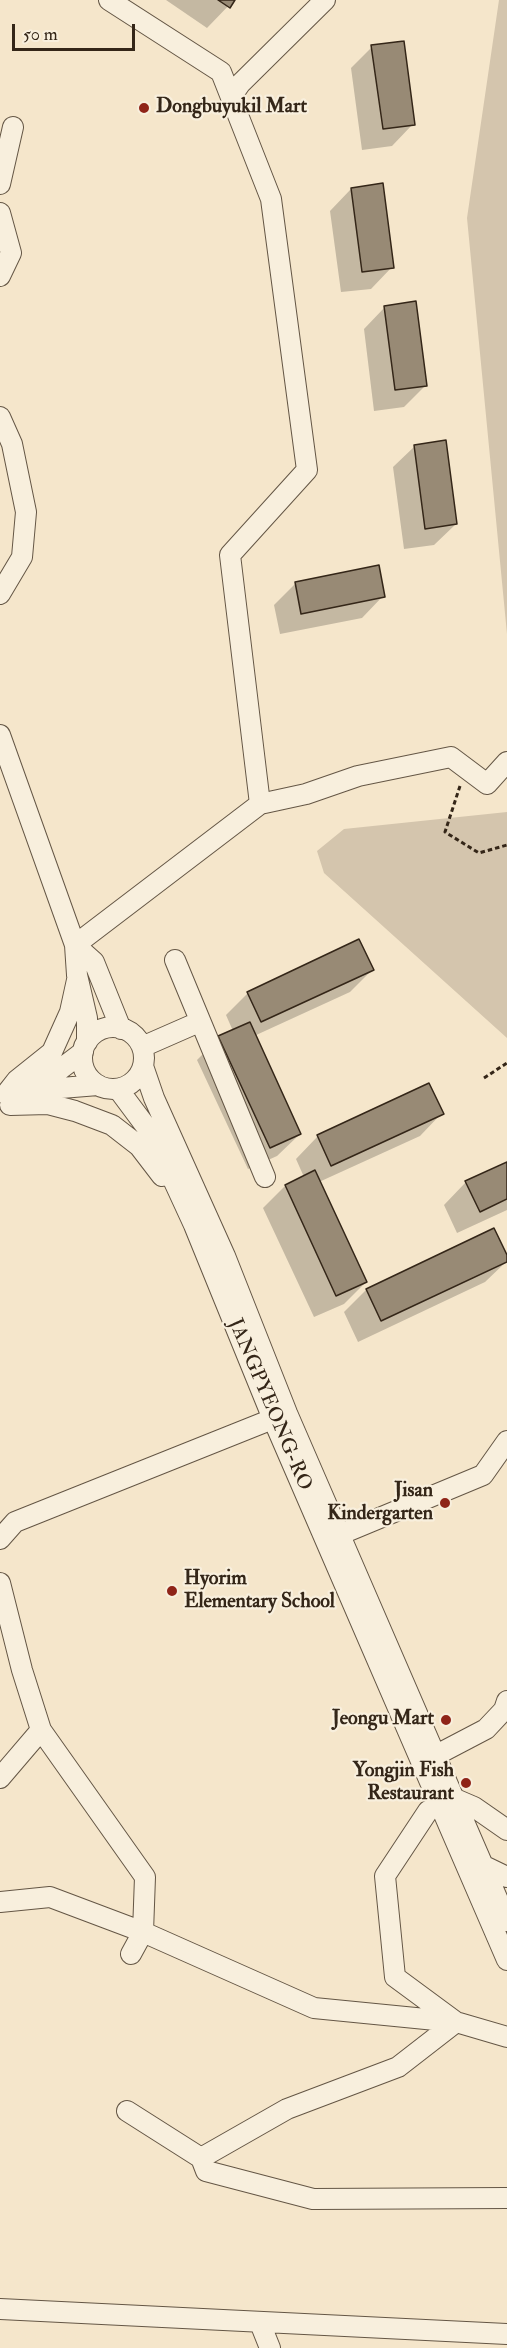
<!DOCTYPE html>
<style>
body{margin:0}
#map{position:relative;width:507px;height:2348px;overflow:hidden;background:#f5e6cb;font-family:"IM FELL Double Pica",serif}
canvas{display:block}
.scale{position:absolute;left:12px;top:24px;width:123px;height:27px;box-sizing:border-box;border:3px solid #342618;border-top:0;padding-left:8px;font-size:18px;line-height:21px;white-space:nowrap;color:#342618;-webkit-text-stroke:4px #f8efdd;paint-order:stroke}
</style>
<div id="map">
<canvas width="507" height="2348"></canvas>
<div class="scale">50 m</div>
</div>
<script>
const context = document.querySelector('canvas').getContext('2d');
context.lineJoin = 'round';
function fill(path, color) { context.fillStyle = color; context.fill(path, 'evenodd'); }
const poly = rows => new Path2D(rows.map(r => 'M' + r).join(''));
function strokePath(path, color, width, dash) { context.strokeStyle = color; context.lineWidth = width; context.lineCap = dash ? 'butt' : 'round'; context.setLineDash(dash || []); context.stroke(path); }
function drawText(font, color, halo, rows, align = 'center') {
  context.font = font + ' "IM FELL Double Pica",serif'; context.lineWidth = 4.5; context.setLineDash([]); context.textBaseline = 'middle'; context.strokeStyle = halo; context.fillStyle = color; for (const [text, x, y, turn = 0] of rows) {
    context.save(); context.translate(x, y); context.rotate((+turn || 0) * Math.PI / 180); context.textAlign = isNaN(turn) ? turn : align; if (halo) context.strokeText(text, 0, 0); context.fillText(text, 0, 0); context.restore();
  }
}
fill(poly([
 [499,0,507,0,507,634,467,218],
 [507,812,507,1038,324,873,317,851,344,829]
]), '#d4c5ad');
fill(poly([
 [166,0,234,0,207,28],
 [372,47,413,124,392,146,362,150,351,68],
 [351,189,392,267,371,289,341,292,330,211],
 [385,307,426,385,404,407,374,411,364,329],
 [415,446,456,524,434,545,404,549,393,467],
 [296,583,383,596,362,618,280,634,274,605],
 [372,970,350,992,254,1036,300,1134,277,1156,248,1169,197,1060,219,1038,233,1031,226,1015,248,993],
 [442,1113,420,1136,319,1182,366,1282,344,1304,314,1317,263,1208,285,1186,304,1177,296,1159,318,1136],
 [507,1163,507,1210,457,1233,444,1205,466,1182],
 [493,1230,507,1261,485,1282,358,1342,344,1312,366,1290]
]), '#0003');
const building = poly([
 [218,0,235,0,230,8,218,0],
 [404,41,415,125,383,129,371,45,404,41],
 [383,183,394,268,362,272,351,188,383,183],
 [416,301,427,386,395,390,384,306,416,301],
 [446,440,457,524,425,529,414,445,446,440],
 [379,565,385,597,301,614,295,582,379,565],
 [359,939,374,970,261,1022,247,992,359,939],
 [250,1022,301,1134,270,1148,218,1036,250,1022],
 [429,1083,444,1114,331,1166,317,1135,429,1083],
 [507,1162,507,1199,480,1212,465,1181,507,1162],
 [315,1170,367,1282,336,1296,285,1185,315,1170],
 [494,1228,507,1255,507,1262,381,1321,366,1289,494,1228]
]);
fill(building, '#988a75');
strokePath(building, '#342618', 1.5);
const minor = poly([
 [109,0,221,72,271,199,307,470,230,555,260,804],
 [231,97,240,84,325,0],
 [0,184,13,127],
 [0,213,11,253,0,276],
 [0,417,12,444,26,512,22,557,0,594],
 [0,735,75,945,77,975,87,1018,87,1042],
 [75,945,260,804,306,794,358,776,451,757,487,784,507,762],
 [75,945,94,962,121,1029],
 [175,960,265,1177],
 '82 1058a31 31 0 1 1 62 0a31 31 0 1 1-62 0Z',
 [142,1047,199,1022],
 [143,1066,154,1098,225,1256,287,1413,507,1921],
 [18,1089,58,1071,83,1052],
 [118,1089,153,1136,194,1225,273,1419,507,1960],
 [6,1094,17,1080,52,1052,70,1012,77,980],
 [28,1098,61,1088,98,1085],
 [10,1105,48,1104,75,1111,112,1125,139,1146,162,1176],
 [0,1539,15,1522,285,1414],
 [329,1539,483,1475,507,1441],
 [0,1583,22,1670,41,1730,145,1877,143,1932,131,1954],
 [423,1762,486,1729,504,1710,507,1701],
 [0,1778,41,1730],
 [453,1798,474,1807,507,1830],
 [482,1865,507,1877],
 [0,1902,50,1897,143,1932,314,2008,456,2022,507,2037],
 [127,2111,201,2158],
 [201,2158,287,2109,398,2067,456,2022,395,1977,385,1876,428,1811,439,1805],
 [201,2158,206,2171,313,2199,507,2198],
 [0,2309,507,2334],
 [260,2323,270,2348]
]);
strokePath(minor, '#645645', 22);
strokePath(poly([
 [460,786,445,832,479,853,507,845],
 [484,1078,507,1063]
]), '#342618', 3, [4.5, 3]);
strokePath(minor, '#f8efdd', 20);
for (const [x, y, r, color] of [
 [144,108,6,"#8f2418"],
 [445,1503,6,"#8f2418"],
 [172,1591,6,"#8f2418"],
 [446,1720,6,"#8f2418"],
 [466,1783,6,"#8f2418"]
]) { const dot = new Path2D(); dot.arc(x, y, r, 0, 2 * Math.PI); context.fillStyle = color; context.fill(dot); strokePath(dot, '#f8efdd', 2); }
drawText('bold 20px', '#342618', '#f8efdd', [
 ["Dongbuyukil Mart",156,108,"left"],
 ["Jisan",433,1492],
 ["Kindergarten",433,1515],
 ["Hyorim",184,1580,"left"],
 ["Elementary School",184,1603,"left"],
 ["Jeongu Mart",434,1720],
 ["Yongjin Fish",454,1772],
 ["Restaurant",454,1795]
], 'right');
drawText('20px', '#342618', '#f8efdd', [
 ["JANGPYEONG-RO",269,1405,67]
]);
</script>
